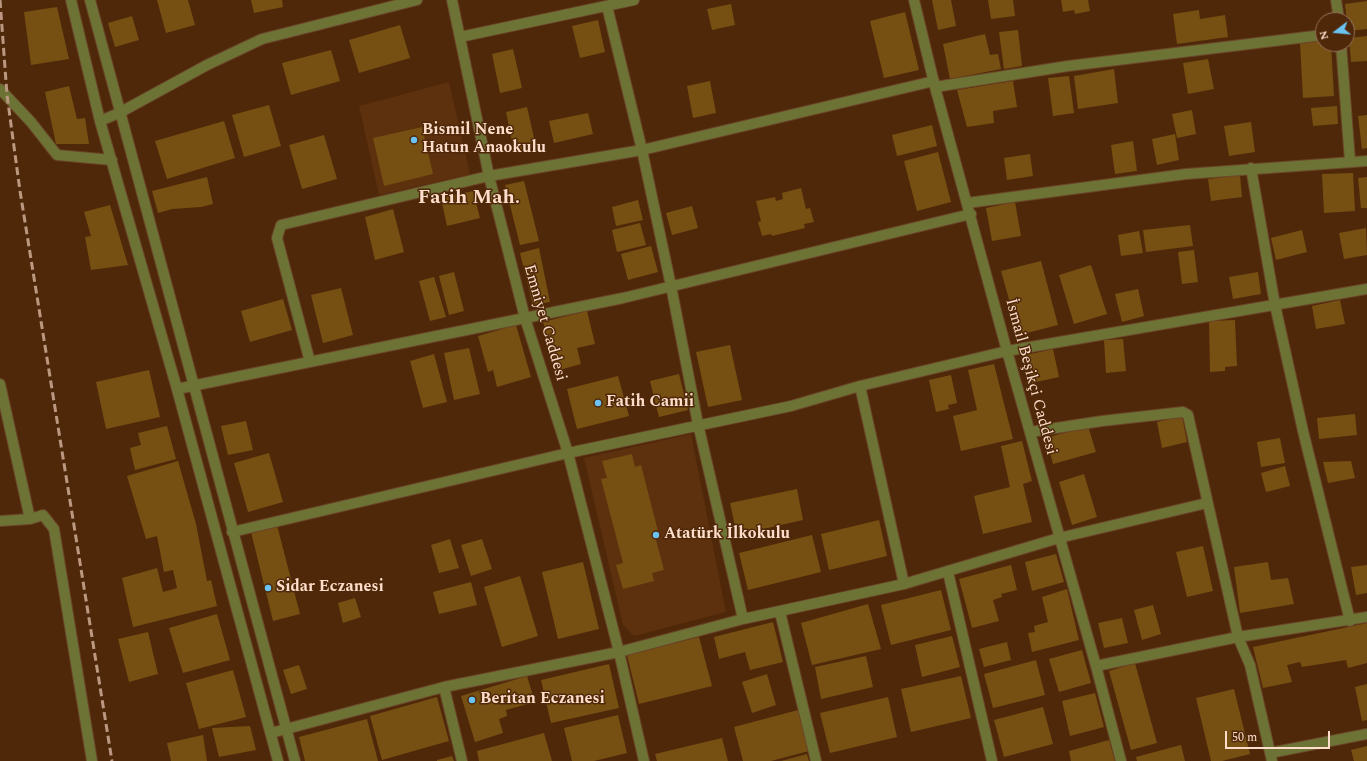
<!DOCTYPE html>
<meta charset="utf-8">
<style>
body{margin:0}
#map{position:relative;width:1367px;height:761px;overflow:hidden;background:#4f280a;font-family:Spectral,serif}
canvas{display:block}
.north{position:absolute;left:1315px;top:12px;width:40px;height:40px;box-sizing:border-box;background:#4f280a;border:1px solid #957157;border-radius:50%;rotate:254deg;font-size:11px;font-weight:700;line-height:16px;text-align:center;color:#fedeca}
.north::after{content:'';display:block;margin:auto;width:14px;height:18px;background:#6ac3f1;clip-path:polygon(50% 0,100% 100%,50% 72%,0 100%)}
.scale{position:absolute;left:1225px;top:731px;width:105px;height:18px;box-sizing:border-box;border:2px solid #fedeca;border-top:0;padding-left:5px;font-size:12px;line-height:14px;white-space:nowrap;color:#fedeca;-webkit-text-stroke:3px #4f280a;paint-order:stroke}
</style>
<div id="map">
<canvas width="1367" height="761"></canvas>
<div class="north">N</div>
<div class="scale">50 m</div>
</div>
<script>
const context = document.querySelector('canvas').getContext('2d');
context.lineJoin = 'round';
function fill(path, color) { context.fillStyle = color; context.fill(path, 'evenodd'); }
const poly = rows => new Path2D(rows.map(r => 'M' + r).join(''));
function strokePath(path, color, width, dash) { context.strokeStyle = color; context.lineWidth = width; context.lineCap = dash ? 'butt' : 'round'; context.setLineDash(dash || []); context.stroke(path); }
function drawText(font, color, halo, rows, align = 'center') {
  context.font = font + ' Spectral,serif'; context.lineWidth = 3; context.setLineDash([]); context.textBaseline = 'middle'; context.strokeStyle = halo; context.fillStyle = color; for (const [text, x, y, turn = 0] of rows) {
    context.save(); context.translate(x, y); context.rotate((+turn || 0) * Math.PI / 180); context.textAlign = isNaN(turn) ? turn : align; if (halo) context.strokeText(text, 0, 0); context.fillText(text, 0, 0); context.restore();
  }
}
fill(poly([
 [449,82,470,174,379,195,359,106],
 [691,434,726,612,634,636,623,625,584,458]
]), '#5d300e');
fill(poly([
 [157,0,188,0,195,25,166,33],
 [251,0,282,0,283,7,254,13],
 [932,0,951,0,956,26,938,30],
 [988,0,1013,0,1015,16,991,19],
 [1061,0,1088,0,1090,11,1075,14,1074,10,1063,12],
 [1367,1,1367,29,1348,31,1345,4],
 [731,4,735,25,712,30,707,9],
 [57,7,69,59,31,65,24,12],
 [1199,10,1200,19,1225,15,1228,37,1177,44,1173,14],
 [905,12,919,70,884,78,870,21],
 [132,16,139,40,115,47,108,23],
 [598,20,605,52,580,58,572,26],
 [400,25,410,58,359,73,349,40],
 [1018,30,1022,66,1004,69,999,32],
 [985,34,990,55,998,54,1001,69,950,79,943,44],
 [1367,36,1367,61,1351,62,1349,38],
 [1323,41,1323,44,1331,44,1334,96,1303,98,1300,43],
 [513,49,522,88,500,93,492,54],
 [331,50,340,81,291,95,282,63],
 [1208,59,1214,89,1188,94,1183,63],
 [1114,69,1118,103,1078,109,1074,76],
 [1069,76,1074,113,1053,116,1048,78],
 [710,81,716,113,693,118,687,86],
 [1013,81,1017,107,993,111,994,123,967,127,957,90],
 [69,86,77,119,85,118,89,144,56,144,45,92],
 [269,105,281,146,244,157,232,115],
 [1337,106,1338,124,1313,126,1311,108],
 [527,107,536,146,514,151,506,112],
 [1192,110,1196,134,1177,138,1172,114],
 [588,113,593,134,554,143,549,121],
 [1367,115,1367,148,1362,149,1358,116],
 [224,121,235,158,167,179,155,141],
 [1251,122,1255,152,1229,156,1224,126],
 [932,125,937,146,897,156,892,135],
 [422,127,433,174,384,186,373,138],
 [1175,134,1179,160,1157,165,1152,139],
 [324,135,337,179,302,189,289,145],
 [1133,141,1137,171,1115,174,1111,145],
 [938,152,951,202,917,211,904,161],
 [1030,154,1033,176,1007,180,1004,158],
 [1353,173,1355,211,1324,213,1322,174],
 [1240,175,1242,197,1211,201,1208,179],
 [207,177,213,204,201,207,172,209,158,213,152,191],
 [1367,177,1367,208,1361,208,1358,178],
 [524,181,539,241,520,245,505,185],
 [801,188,806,209,810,208,814,222,804,224,805,228,772,236,771,234,762,236,758,222,761,221,756,201,775,197,776,201,783,199,782,193],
 [473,191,480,218,447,226,441,198],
 [638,200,643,220,616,226,612,207],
 [1015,202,1021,236,992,241,986,208],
 [110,205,128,265,91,270,85,237,91,236,84,212],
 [692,206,698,228,672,235,666,213],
 [393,209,404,252,375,260,365,217],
 [640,223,646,245,617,252,612,230],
 [1190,225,1193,246,1146,252,1143,230],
 [1366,228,1367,255,1344,259,1339,233],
 [1302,230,1307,252,1276,260,1271,238],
 [1139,231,1143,253,1121,256,1118,235],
 [651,246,658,272,628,280,621,254],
 [539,248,550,302,533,305,520,253],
 [1194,250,1198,282,1182,284,1178,252],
 [1041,261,1058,325,1019,335,1001,271],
 [1091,265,1107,314,1074,324,1059,275],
 [454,272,464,311,449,315,439,276],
 [1258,272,1261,294,1233,299,1229,277],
 [434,277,446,317,430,321,419,281],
 [341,288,353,335,323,343,311,295],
 [1138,289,1144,316,1122,322,1115,294],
 [283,299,292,330,250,342,241,311],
 [1340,300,1345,324,1316,329,1312,306],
 [587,311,595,344,577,348,581,364,556,371,543,322],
 [1235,320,1237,366,1225,367,1225,371,1210,372,1209,321],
 [516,325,531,377,497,387,493,370,488,372,478,336],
 [1123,339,1126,371,1106,373,1104,340],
 [730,345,742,400,708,407,696,352],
 [469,348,480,394,454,400,444,353],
 [1053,349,1059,377,1032,383,1026,355],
 [434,354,447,402,423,408,410,361],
 [994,364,1013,439,961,451,953,416,977,410,968,370],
 [149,370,160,417,106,429,96,382],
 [679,374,688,410,659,417,650,381],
 [951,375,957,403,948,405,949,409,936,412,929,380],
 [618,376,629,416,577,429,567,389],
 [1355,414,1357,435,1319,439,1317,418],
 [1182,416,1187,442,1162,448,1157,422],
 [246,421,253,450,228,455,221,426],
 [167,426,176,459,135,470,130,448,141,445,138,433],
 [1088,426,1096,452,1053,464,1046,438],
 [1280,438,1285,463,1261,467,1257,442],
 [1022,441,1032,481,1023,484,1032,522,983,534,974,496,1010,487,1001,446],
 [269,453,283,502,248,512,234,463],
 [632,454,635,467,641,465,659,535,655,536,664,570,652,573,654,581,623,589,616,565,623,563,601,479,607,478,602,461],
 [178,461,196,524,207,581,211,580,217,606,133,627,122,578,157,568,163,592,177,588,173,570,164,572,157,536,146,539,127,476],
 [1351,461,1355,478,1328,483,1323,462],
 [1285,466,1290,486,1266,492,1261,473],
 [1084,474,1097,517,1072,525,1059,482],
 [797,489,803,520,737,535,730,503],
 [879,520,887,556,829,570,821,534],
 [277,525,300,614,273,621,251,532],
 [812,535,821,572,748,590,739,553],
 [450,539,459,568,439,573,431,545],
 [482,539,492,569,471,576,461,545],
 [1203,546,1213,591,1187,597,1176,552],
 [1056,554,1064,582,1032,591,1025,562],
 [583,562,599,629,558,639,542,572],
 [1268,562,1271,580,1288,578,1294,604,1240,613,1234,567],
 [1011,565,1017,590,1001,594,1002,597,993,600,999,621,972,628,959,579],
 [1367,565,1367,593,1356,595,1351,567],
 [520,576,538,636,502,647,484,587],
 [471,582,477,605,439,614,433,592],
 [1067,589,1079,640,1032,652,1028,633,1035,632,1034,626,1048,622,1042,597],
 [941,590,951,630,891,645,881,605],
 [355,598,361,617,343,623,338,603],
 [868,604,881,649,812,665,801,623],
 [1153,605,1161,634,1142,640,1134,610],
 [217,614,230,660,183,673,169,628],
 [1122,618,1128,643,1104,648,1098,623],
 [773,622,783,662,750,670,745,652,719,659,714,637],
 [1367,623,1367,663,1348,668,1346,660,1302,667,1300,662,1287,665,1292,682,1263,688,1253,647],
 [148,632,158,674,129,682,118,639],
 [952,636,960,667,922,677,915,645],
 [699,637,712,686,639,704,627,655],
 [1007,642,1011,660,984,667,979,649],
 [1082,650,1091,683,1059,692,1049,659],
 [866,656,873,687,821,699,815,667],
 [1036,660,1045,695,993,708,984,674],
 [1135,663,1157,743,1131,750,1109,671],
 [609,664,619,708,551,723,541,680],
 [299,665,307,689,291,694,283,670],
 [233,670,246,717,199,729,186,683],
 [767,674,776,705,752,713,742,682],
 [527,676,535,702,506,710,507,716,499,719,503,733,475,742,461,696],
 [961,676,971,718,911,732,901,689],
 [1367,684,1367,720,1362,721,1355,687],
 [1234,689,1250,754,1222,761,1211,761,1196,698],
 [1095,693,1104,727,1070,736,1062,701],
 [437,697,449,741,382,760,370,716],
 [888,697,897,737,830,753,820,713],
 [1043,707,1053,744,1004,757,994,720],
 [798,710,809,751,771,761,743,761,734,727],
 [618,715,627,753,594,761,572,761,564,728],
 [367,719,378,761,305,761,299,737],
 [250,726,256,750,219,757,212,728],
 [544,733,552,761,479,761,477,751],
 [203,735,207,761,171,761,167,743],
 [722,738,728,761,657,761,655,754],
 [1109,740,1115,761,1071,761,1069,751],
 [1181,745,1185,761,1137,761,1136,757],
 [1367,746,1367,761,1354,761,1351,750],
 [807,754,809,761,781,761],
 [452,756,454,761,437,761,437,760]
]), '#764f12');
const minor = poly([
 [71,0,100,121,177,389,278,761],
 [90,0,295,761],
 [452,0,489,176,525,318,568,453,619,652,644,761],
 [914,0,935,87,1007,351,1096,666,1121,761],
 [1336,0,1339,20],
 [607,6,642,150,671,286,698,424,743,619],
 [460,37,634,0],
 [1341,44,1350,161],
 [935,87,1068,66,1323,35],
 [0,89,31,122,57,155,112,160],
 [100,121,119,113,207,65,262,39,417,0],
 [1251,168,1275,305,1303,431,1350,621],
 [967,203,1186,174,1367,161],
 [310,362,277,238,281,225,489,176,642,150,934,81],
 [0,384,30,519,43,515,54,529,92,761],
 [860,386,904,584],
 [177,389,623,298,971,214],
 [1030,432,1102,421,1183,412,1188,415,1238,637,1250,665,1272,761],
 [0,521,30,519],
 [232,532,568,453,791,406,860,386,1007,351,1367,289],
 [948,572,992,761],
 [780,612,816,761],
 [1096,666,1238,637,1367,617],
 [444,687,462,761],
 [271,733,444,687,619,652,743,619,904,584,1059,538,1207,503],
 [1270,753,1367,734]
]);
strokePath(minor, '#6b4529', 12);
strokePath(minor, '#6d7235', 10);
strokePath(poly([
 [0,0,7,95,20,191,112,761]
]), '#bb9880', 3, [8, 4]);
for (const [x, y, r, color] of [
 [414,140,4,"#6ac3f1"],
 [598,403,4,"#6ac3f1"],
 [656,535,4,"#6ac3f1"],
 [268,588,4,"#6ac3f1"],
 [472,700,4,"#6ac3f1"]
]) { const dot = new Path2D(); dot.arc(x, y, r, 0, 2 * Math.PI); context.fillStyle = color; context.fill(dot); strokePath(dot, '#4f280a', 1.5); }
drawText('bold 16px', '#fedeca', '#4f280a', [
 ["Bismil Nene",422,131],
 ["Hatun Anaokulu",422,149],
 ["Fatih Camii",606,403],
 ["Atatürk İlkokulu",664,535],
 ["Sidar Eczanesi",276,588],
 ["Beritan Eczanesi",480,700]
], 'left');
drawText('16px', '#fedeca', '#4f280a', [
 ["Emniyet Caddesi",544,323,74],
 ["İsmail Beşikçi Caddesi",1030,377,75]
]);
drawText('bold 20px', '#fedeca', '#4f280a', [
 ["Fatih Mah.",469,199]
]);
</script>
